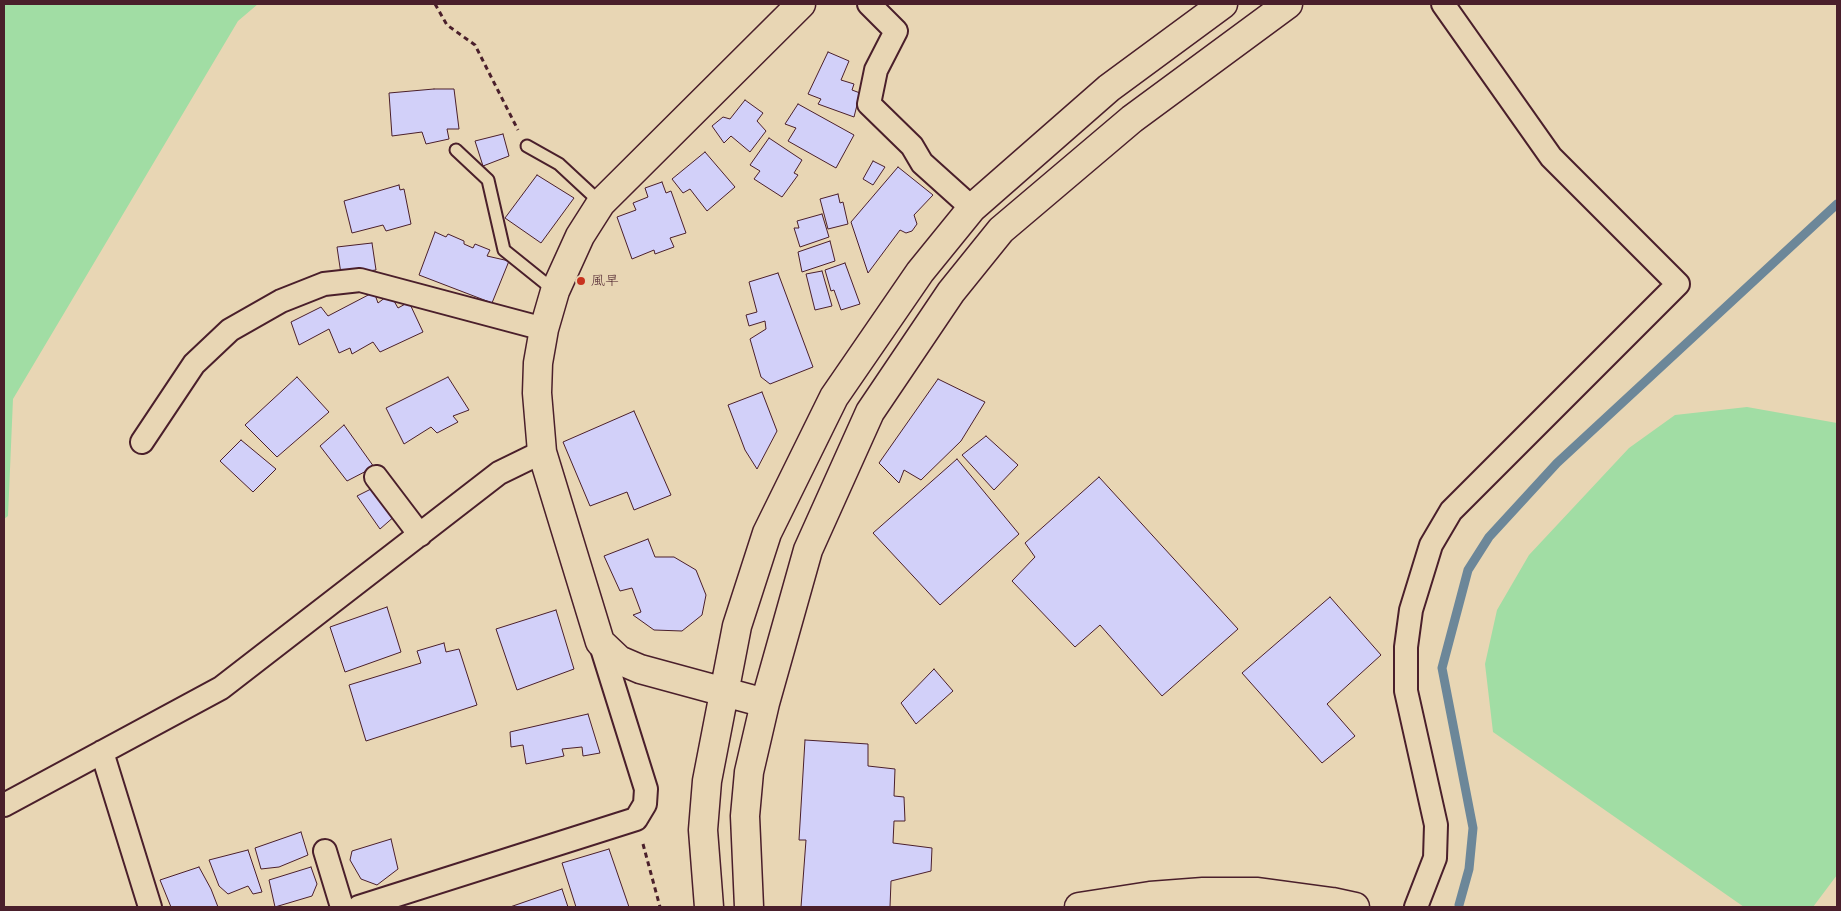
<!DOCTYPE html>
<meta charset="utf-8">
<style>
body{margin:0}
#map{position:relative;width:1841px;height:911px;overflow:hidden;background:#e8d6b4;font-family:"Patrick Hand",sans-serif}
canvas{display:block}
.frame{position:absolute;inset:0;border:5px solid #4a1f2b;pointer-events:none}
</style>
<div id="map">
<canvas width="1841" height="911"></canvas>
<div class="frame"></div>
</div>
<script>
const context = document.querySelector('canvas').getContext('2d');
context.lineJoin = 'round';
function fill(path, color) { context.fillStyle = color; context.fill(path, 'evenodd'); }
const poly = rows => new Path2D(rows.map(r => 'M' + r).join(''));
function strokePath(path, color, width, dash) { context.strokeStyle = color; context.lineWidth = width; context.lineCap = dash ? 'butt' : 'round'; context.setLineDash(dash || []); context.stroke(path); }
function drawText(font, color, halo, rows, align = 'center') {
  context.font = font + ' "Patrick Hand","Klee One",sans-serif'; context.lineWidth = 4; context.setLineDash([]); context.textBaseline = 'middle'; context.strokeStyle = halo; context.fillStyle = color; for (const [text, x, y, turn = 0] of rows) {
    context.save(); context.translate(x, y); context.rotate((+turn || 0) * Math.PI / 180); context.textAlign = isNaN(turn) ? turn : align; if (halo) context.strokeText(text, 0, 0); context.fillText(text, 0, 0); context.restore();
  }
}
fill(poly([
 [4,4,258,4,238,21,13,399,8,516,4,519],
 [1747,407,1837,423,1837,875,1813,907,1744,907,1493,732,1485,664,1497,610,1529,555,1629,448,1675,415]
]), '#a1dda4');
strokePath(poly([
 [1459,905,1469,869,1473,828,1442,668,1468,570,1489,537,1557,463,1837,204]
]), '#6c8799', 9);
const building = poly([
 [828,52,849,61,841,80,854,84,852,90,860,93,854,117,818,104,821,99,808,94,828,52],
 [434,89,454,89,459,129,447,129,449,139,426,144,422,132,392,136,389,93,434,89],
 [745,100,763,113,757,121,766,131,750,152,731,136,724,143,712,126,723,117,730,119,745,100],
 [798,104,854,135,836,168,788,141,796,128,785,124,798,104],
 [503,134,509,156,483,166,475,141,503,134],
 [769,138,802,160,794,173,798,175,782,197,754,179,760,171,750,165,769,138],
 [705,152,735,187,707,211,690,189,683,193,672,179,705,152],
 [873,161,885,167,873,185,863,179,873,161],
 [898,167,933,195,914,215,917,224,912,231,906,233,900,230,868,273,851,222,898,167],
 [537,175,574,198,541,243,505,218,537,175],
 [662,182,666,193,671,191,686,233,670,238,674,247,655,254,654,250,632,259,617,217,636,210,633,203,648,197,645,188,662,182],
 [399,185,400,190,404,189,411,224,386,231,383,225,352,233,344,201,399,185],
 [838,194,840,203,843,202,848,224,828,229,820,199,838,194],
 [822,214,829,237,800,247,794,228,799,228,797,221,822,214],
 [435,232,446,237,448,234,464,241,464,244,473,248,475,244,490,250,487,256,509,261,492,303,419,275,435,232],
 [830,241,835,261,802,272,798,252,830,241],
 [372,243,376,270,341,274,337,247,372,243],
 [845,263,860,304,841,310,834,290,831,291,825,270,845,263],
 [822,271,832,306,815,310,806,274,822,271],
 [778,273,813,367,770,384,761,377,750,339,766,329,765,321,749,326,746,315,757,312,749,282,778,273],
 [374,292,378,303,390,294,398,308,409,302,423,332,380,352,373,342,352,354,350,348,339,353,329,329,299,345,291,322,321,307,328,316,374,292],
 [297,377,329,412,277,457,245,425,297,377],
 [448,377,469,410,453,416,458,422,437,433,431,427,404,444,386,408,448,377],
 [938,379,985,402,961,441,921,480,904,470,899,483,879,463,938,379],
 [762,392,777,431,757,469,745,450,728,405,762,392],
 [634,411,671,495,634,510,627,492,590,506,563,442,634,411],
 [344,425,374,467,347,481,320,446,344,425],
 [986,436,1018,465,994,490,962,455,986,436],
 [241,440,276,469,253,492,220,461,241,440],
 [957,459,1019,534,940,605,873,533,957,459],
 [1099,477,1238,629,1162,696,1100,625,1075,647,1012,581,1035,557,1025,543,1099,477],
 [375,487,396,515,380,529,357,496,375,487],
 [648,539,655,557,674,557,696,570,706,595,702,615,682,631,654,630,633,615,641,612,632,588,620,591,604,556,648,539],
 [1330,597,1381,655,1327,704,1355,736,1322,763,1242,673,1330,597],
 [387,607,401,652,345,672,330,627,387,607],
 [556,610,574,669,517,690,496,629,556,610],
 [444,643,446,652,459,649,477,705,366,741,349,685,421,663,417,651,444,643],
 [934,669,953,691,916,724,901,703,934,669],
 [588,714,600,753,583,756,582,747,562,749,564,756,526,764,523,745,511,747,510,732,588,714],
 [805,740,868,744,868,766,895,769,894,796,904,797,905,821,894,821,893,843,932,848,931,871,891,881,890,907,801,907,806,840,799,840,805,740],
 [301,832,308,855,279,867,261,869,255,848,301,832],
 [391,839,398,869,377,885,361,879,350,860,352,851,391,839],
 [609,849,629,907,576,907,562,863,609,849],
 [248,850,262,892,253,894,248,886,228,894,219,886,209,860,248,850],
 [199,867,211,889,218,907,171,907,160,880,199,867],
 [311,867,317,884,312,896,275,907,269,880,311,867],
 [562,889,568,907,510,907,562,889]
]);
fill(building, '#d2d0f9');
strokePath(building, '#4a1f2b', 1);
const lane = poly([
 [527,146,559,164,601,203],
 [456,150,488,180,504,250,555,291]
]);
const street = poly([
 [869,4,896,31,876,70,869,104,912,146,922,163,972,208],
 [142,442,194,364,230,330,281,301,324,284,360,280,544,329],
 [376,477,420,535],
 [102,752,150,907],
 [4,805,221,688,499,473,542,452],
 [325,851,342,907],
 [359,907,636,819,645,804,646,789,600,642],
 [1416,907,1435,858,1436,825,1406,691,1406,647,1411,610,1431,545,1451,511,1678,284,1551,157,1443,4]
]);
const secondary = poly([
 [765,703,640,669,619,660,600,642,542,452,537,393,538,363,544,329,555,291,580,236,601,203,801,4],
 [709,907,703,830,707,781,737,626,767,533,834,397,920,272,972,208,1109,88,1223,4],
 [749,907,745,816,749,772,765,703,808,550,870,412,951,292,1001,230,1132,119,1288,4],
 [1079,907,1150,896,1203,892,1258,892,1332,902,1355,907]
]);
strokePath(lane, '#4a1f2b', 15);
strokePath(street, '#4a1f2b', 26);
strokePath(secondary, '#4a1f2b', 31);
strokePath(poly([
 [435,4,447,25,475,45,518,130],
 [643,844,660,907]
]), '#4a1f2b', 3, [5, 4]);
strokePath(lane, '#e8d6b4', 11);
strokePath(street, '#e8d6b4', 22);
strokePath(secondary, '#e8d6b4', 28);
for (const [x, y, r, color] of [
 [581,281,5,"#c8321e"]
]) { const dot = new Path2D(); dot.arc(x, y, r, 0, 2 * Math.PI); context.fillStyle = color; context.fill(dot); strokePath(dot, '#e8d6b4', 2); }
drawText('14px', '#4a1f2b', '#e8d6b4', [
 ["風早",591,281]
], 'left');
</script>
